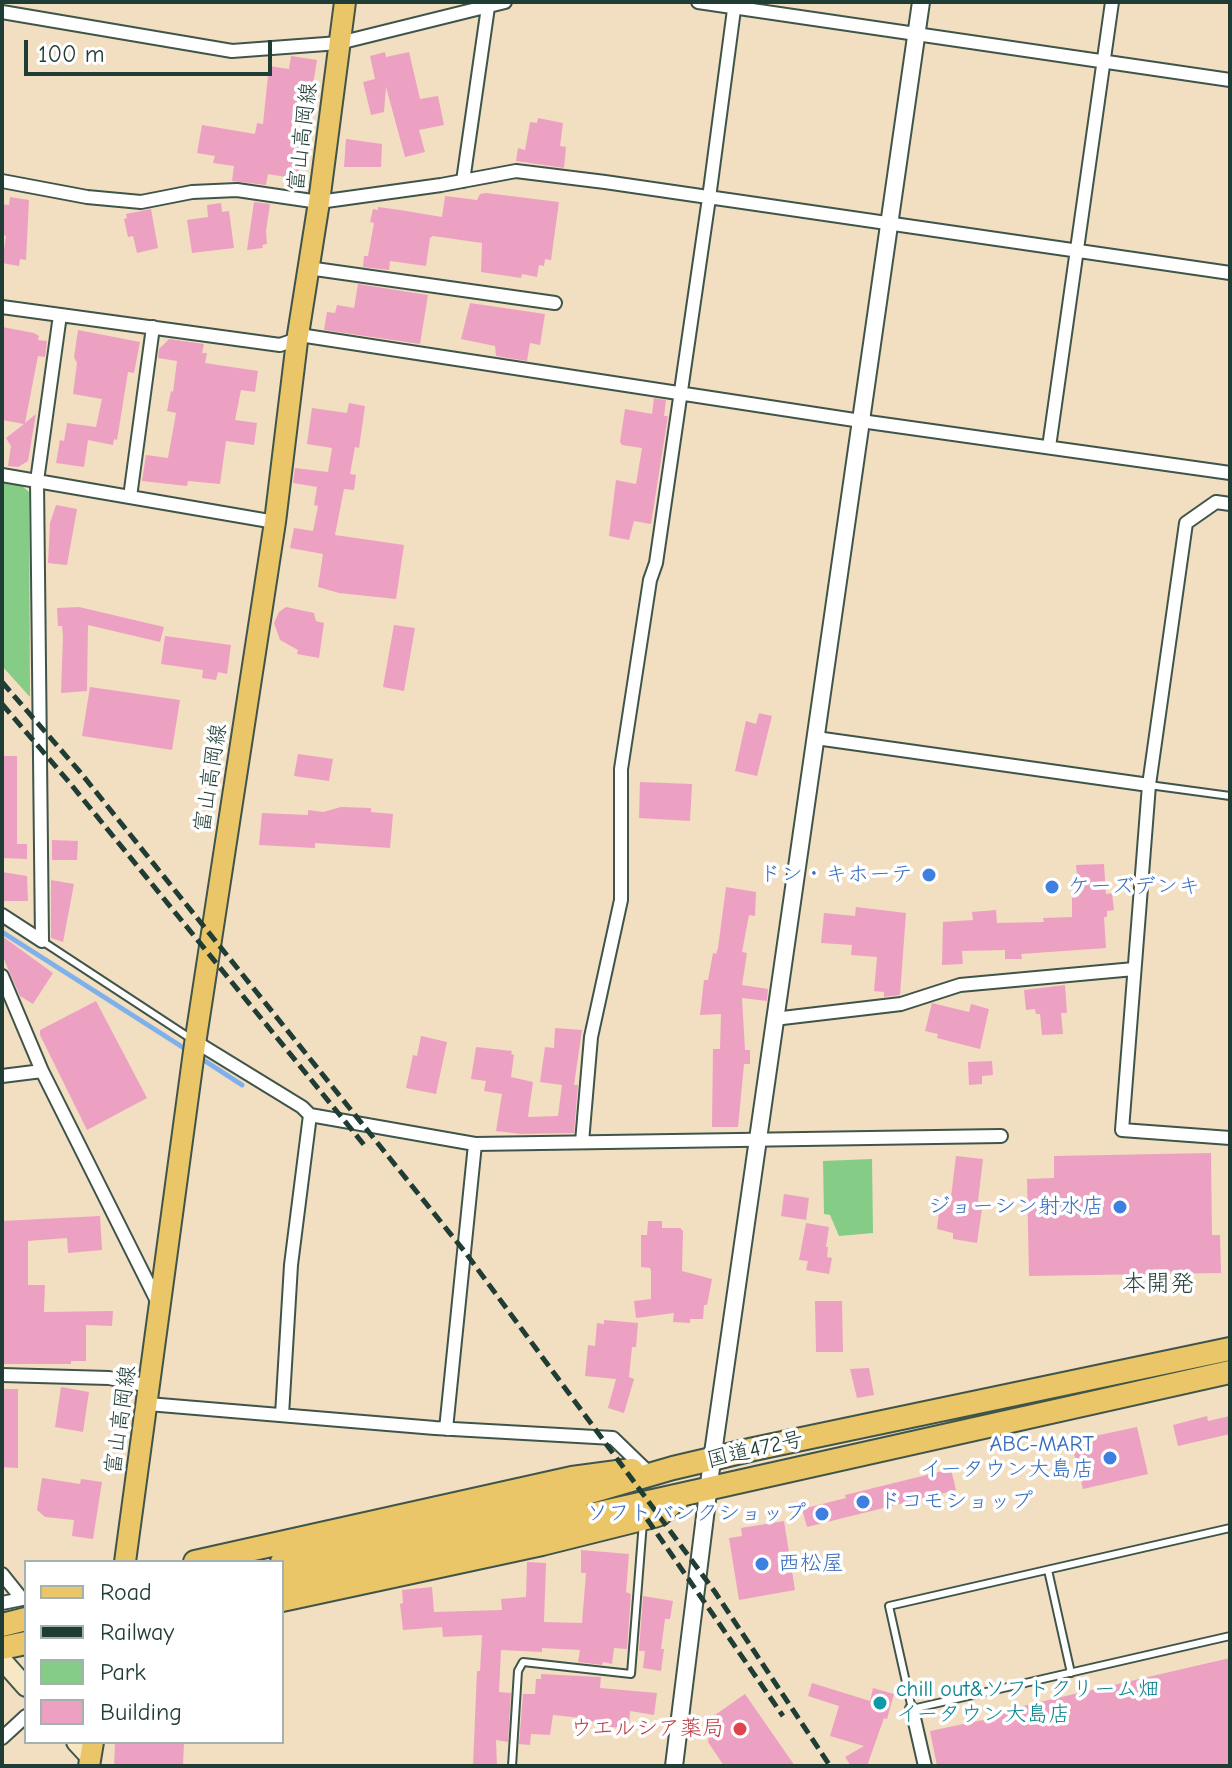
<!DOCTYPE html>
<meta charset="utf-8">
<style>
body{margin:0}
#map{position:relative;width:1232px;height:1768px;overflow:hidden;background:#f2dec1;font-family:"Comic Neue",sans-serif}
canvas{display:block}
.frame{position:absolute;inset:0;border:4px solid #1f3d34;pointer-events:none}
.legend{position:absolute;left:24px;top:1560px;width:260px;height:184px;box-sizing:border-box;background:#fff;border:2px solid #a5b1ae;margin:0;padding:10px 14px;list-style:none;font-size:24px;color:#1f3d34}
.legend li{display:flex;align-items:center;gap:16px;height:40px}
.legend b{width:40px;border:2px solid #a5b1ae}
.scale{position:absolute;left:24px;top:40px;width:248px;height:36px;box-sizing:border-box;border:4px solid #1f3d34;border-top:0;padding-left:10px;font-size:24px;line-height:28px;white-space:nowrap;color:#1f3d34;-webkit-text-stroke:6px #fff;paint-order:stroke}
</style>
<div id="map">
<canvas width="1232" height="1768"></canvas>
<div class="frame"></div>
<ul class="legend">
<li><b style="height:10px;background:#ebc669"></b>Road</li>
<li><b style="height:10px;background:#1f3d34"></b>Railway</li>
<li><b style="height:22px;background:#85cc86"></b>Park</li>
<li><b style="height:22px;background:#eda1c2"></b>Building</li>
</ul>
<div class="scale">100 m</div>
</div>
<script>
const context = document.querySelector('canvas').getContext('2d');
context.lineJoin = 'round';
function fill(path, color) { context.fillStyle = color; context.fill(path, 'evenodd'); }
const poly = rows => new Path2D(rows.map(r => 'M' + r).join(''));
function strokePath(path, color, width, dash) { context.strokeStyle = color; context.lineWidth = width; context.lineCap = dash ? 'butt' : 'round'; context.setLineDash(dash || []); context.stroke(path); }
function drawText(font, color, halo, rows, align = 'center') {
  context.font = font + ' "Comic Neue","Klee One",sans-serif'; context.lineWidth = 7; context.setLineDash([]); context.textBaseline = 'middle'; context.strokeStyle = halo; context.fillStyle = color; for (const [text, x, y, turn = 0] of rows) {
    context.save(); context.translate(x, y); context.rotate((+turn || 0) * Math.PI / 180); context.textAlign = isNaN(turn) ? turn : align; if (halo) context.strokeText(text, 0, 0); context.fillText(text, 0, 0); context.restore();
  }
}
fill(poly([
 [2,481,20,484,29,492,30,697,2,666],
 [872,1159,873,1233,839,1236,830,1215,824,1214,823,1161]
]), '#85cc86');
strokePath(poly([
 [2,932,187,1050],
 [199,1057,242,1085]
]), '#7eb1eb', 5);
fill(poly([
 [385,52,386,57,409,52,420,99,438,96,444,125,419,130,425,152,405,157,386,87,384,112,371,115,363,82,375,79,370,56],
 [291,56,317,60,309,110,295,107,290,134,288,135,290,135,290,140,302,141,298,179,268,174,266,185,232,181,234,166,213,163,215,156,197,153,202,125,255,134,257,123,263,124,269,66,289,69],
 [538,118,563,123,560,146,566,147,564,168,516,161,518,148,525,150,530,122,537,123],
 [346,139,382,144,381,167,344,167],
 [486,193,559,202,551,260,545,259,544,266,539,265,537,277,522,274,521,278,481,272,482,243,433,236,430,238,426,266,390,261,389,270,363,267,364,256,368,256,374,223,370,222,373,209,378,210,378,207,400,210,442,217,445,196,477,200,480,194],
 [10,197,29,200,26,260,20,259,19,266,2,263,6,236,2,235,2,204,9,205],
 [254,202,270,204,266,231,267,244,262,245,263,248,247,250],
 [221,203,222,212,229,211,234,248,192,253,187,220,208,217,207,205],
 [151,209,158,248,137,253,133,236,128,237,124,219,127,218,126,214],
 [358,284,428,295,420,344,324,330,327,312,335,313,337,305,354,308],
 [470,303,545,314,540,345,530,343,527,361,496,356,495,346,461,339],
 [2,327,34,333,39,336,38,340,47,341,45,357,38,356,25,423,36,414,28,461,18,467,8,466,11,446,6,438,24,424,2,420],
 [78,330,140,342,134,373,128,372,117,440,114,439,113,445,88,440,84,467,56,463,60,440,64,441,67,423,96,427,102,399,73,394,77,363,74,357],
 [169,339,204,344,202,353,207,353,205,363,258,371,255,392,241,390,235,420,257,423,254,445,226,441,220,484,188,481,187,486,142,481,146,455,168,458,176,413,167,411,171,391,173,392,177,361,158,358,159,349],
 [654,398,666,400,664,416,668,416,651,524,634,521,629,540,609,536,616,480,636,484,642,448,622,445,620,442,625,409,652,414],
 [349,403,365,406,359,448,355,447,350,474,356,475,354,490,344,489,335,535,404,545,396,599,339,593,318,587,323,554,290,548,294,528,313,531,318,506,314,505,317,487,293,483,295,468,328,472,332,448,307,444,312,408,347,413],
 [56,505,77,509,67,565,48,563,50,523],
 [79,607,164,627,160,642,88,625,87,691,61,693,63,636,62,626,58,626,57,608],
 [286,607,314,613,316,621,324,623,319,658,297,654,298,650,280,640,274,623,279,612],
 [394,625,415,628,404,691,383,687],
 [165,636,231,645,227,674,218,672,216,680,202,678,203,670,161,664],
 [90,687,180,700,172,750,82,736],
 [759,713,772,716,757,776,735,771,746,721,756,724],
 [298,754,333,759,329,781,294,776],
 [2,756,17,756,17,844,27,844,27,859,2,858],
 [640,782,692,784,690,821,639,818],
 [341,807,371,808,371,812,393,814,390,848,315,843,315,848,259,845,262,813,308,815,308,810,323,812],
 [52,840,78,841,77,860,52,860],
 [1104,864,1106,894,1112,893,1114,910,1107,911,1107,917,1104,917,1106,948,1021,954,1022,959,1005,959,1005,950,962,951,963,964,942,965,943,922,973,920,972,912,996,910,997,923,1044,922,1043,918,1072,917,1072,898,1079,896,1076,865],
 [2,872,27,876,28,901,2,901],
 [51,880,74,884,63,942,51,938],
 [726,887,756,892,755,916,749,915,742,952,747,953,742,985,768,989,767,1001,742,998,745,1050,750,1050,750,1064,744,1064,738,1127,712,1127,713,1049,720,1049,721,1014,700,1015,704,980,708,980,713,953,716,954,718,948],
 [856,907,906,913,900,995,884,997,884,992,874,991,877,957,851,955,852,945,821,943,824,913,855,916],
 [2,936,53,973,33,1004,20,996,8,969,2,954],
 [1065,985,1067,1013,1061,1013,1063,1034,1042,1035,1040,1014,1036,1014,1035,1009,1026,1010,1024,990],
 [96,1001,147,1098,87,1130,40,1035,40,1030],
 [932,1003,969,1012,971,1004,989,1009,980,1049,937,1038,938,1034,925,1031],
 [555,1028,582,1030,574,1085,578,1085,574,1133,521,1134,496,1131,502,1094,484,1091,486,1081,471,1079,476,1047,512,1051,511,1054,514,1055,511,1077,533,1082,528,1117,558,1116,562,1085,540,1082,545,1047,554,1048],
 [421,1036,447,1042,436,1094,406,1088,413,1055,417,1056],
 [992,1061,993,1075,982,1076,982,1084,969,1085,968,1062],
 [1211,1153,1212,1235,1220,1235,1221,1273,1029,1276,1027,1179,1054,1178,1054,1156],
 [956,1156,983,1159,978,1201,983,1202,977,1243,953,1239,953,1233,937,1229,941,1195,951,1197],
 [784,1194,809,1198,806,1220,781,1216],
 [100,1216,102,1250,68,1253,67,1238,28,1241,28,1285,45,1285,44,1312,113,1311,112,1326,86,1325,86,1361,71,1361,71,1364,2,1364,2,1221],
 [648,1221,662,1221,662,1228,680,1228,683,1231,682,1271,712,1279,707,1305,704,1305,703,1319,690,1319,690,1323,673,1322,674,1313,636,1318,634,1301,651,1299,651,1271,650,1268,641,1267,641,1235,647,1235],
 [806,1223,829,1227,826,1247,828,1247,827,1257,832,1258,829,1274,806,1270,808,1261,799,1260],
 [815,1301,842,1301,843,1352,816,1352],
 [604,1320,638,1323,636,1347,632,1347,629,1377,634,1379,624,1413,608,1408,616,1379,585,1376,588,1345,595,1346,597,1323,604,1324],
 [869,1368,874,1395,857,1398,850,1369],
 [61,1387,89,1392,83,1432,55,1427],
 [2,1389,18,1389,18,1468,2,1467],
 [1207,1416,1208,1421,1230,1416,1230,1434,1178,1446,1173,1425],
 [1137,1427,1148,1474,1083,1489,1071,1441],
 [951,1469,956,1490,807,1527,802,1509,846,1498,845,1495],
 [42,1478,80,1484,81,1479,102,1482,93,1539,72,1536,74,1520,45,1517,37,1510],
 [784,1521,795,1590,739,1600,729,1538,742,1536,741,1528],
 [581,1550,629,1554,626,1592,631,1594,627,1649,614,1648,612,1664,603,1662,602,1665,578,1662,580,1650,542,1648,542,1652,501,1650,499,1692,511,1693,508,1742,496,1740,497,1766,473,1766,477,1671,480,1671,482,1635,443,1637,442,1627,403,1630,400,1604,403,1603,402,1590,432,1587,434,1612,502,1610,501,1599,526,1597,527,1562,546,1563,544,1622,582,1623,586,1573,581,1573],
 [643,1596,673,1601,670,1619,665,1619,661,1649,664,1649,661,1671,643,1668,645,1651,639,1651],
 [1230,1658,1230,1766,937,1766,930,1731,1002,1716,1001,1711],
 [541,1674,601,1677,600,1688,657,1693,654,1715,630,1711,629,1728,609,1727,605,1723,581,1720,582,1718,553,1715,550,1735,531,1734,530,1745,519,1744,523,1694,535,1694,536,1679,541,1679],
 [812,1683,870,1701,873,1688,894,1694,887,1719,884,1718,867,1766,851,1766,845,1757,864,1746,830,1736,839,1706,808,1696],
 [745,1694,795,1766,724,1766,708,1742,712,1717],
 [115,1742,184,1742,183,1766,114,1766]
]), '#eda1c2');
const service = poly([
 [1149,785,1230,796],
 [42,941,193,1040],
 [1230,1528,889,1606,912,1709,1230,1636],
 [1048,1570,1071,1673],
 [512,1766,518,1671,523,1662,631,1674,643,1522]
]);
const minor = poly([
 [698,2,1230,80],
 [2,12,232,51,339,43,505,2],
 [2,181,87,197,141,202,192,192,237,190,319,202,441,185,516,171,605,182,1230,273],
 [463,181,488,7],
 [308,268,555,303],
 [2,307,280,345,306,336,861,421,1230,473],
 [1049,447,1112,2],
 [2,475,275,522],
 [130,497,153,327],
 [1230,504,1216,502,1186,523,1149,785,1122,1130,1230,1138],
 [816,738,1149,785],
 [2,915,42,941],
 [42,941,37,481,60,315],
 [2,976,42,1071,159,1305],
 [774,1019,901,1004,960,985,1134,969],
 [196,1042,302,1107,310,1115,475,1144,1001,1136],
 [2,1076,42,1071],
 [582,1142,591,1037,621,900,621,769,650,580,656,563,709,198,735,2],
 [2,1375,109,1378,150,1386],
 [148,1404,435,1428,613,1438,645,1469],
 [282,1415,291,1265,310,1115],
 [446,1429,475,1144],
 [2,1574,22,1599,2,1603],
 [912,1709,925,1766],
 [2,1738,26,1716]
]);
const tertiary = poly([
 [674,1766,712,1460,921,2]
]);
const secondary = poly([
 [2,1660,26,1687],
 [76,1742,90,1757]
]);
const primary = poly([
 [125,1562,195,1044,275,522,297,341,319,202,345,2],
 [89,1766,93,1742]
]);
const trunk = poly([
 [195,1562,572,1478,632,1470],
 [282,1562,566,1499,673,1468,754,1449,1230,1349],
 [282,1584,1230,1372],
 [282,1600,542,1544,654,1516,660,1514,679,1497],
 [2,1625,26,1619],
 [2,1648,26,1643]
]);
strokePath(service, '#3f5549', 10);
strokePath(minor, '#3f5549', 16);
strokePath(tertiary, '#3f5549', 20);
strokePath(secondary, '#3f5549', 22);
strokePath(primary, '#3f5549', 24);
strokePath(trunk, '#3f5549', 26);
strokePath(service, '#fff', 6);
strokePath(minor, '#fff', 12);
strokePath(tertiary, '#fff', 16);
strokePath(secondary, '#f7e8c3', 18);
strokePath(primary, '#ebc669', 20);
strokePath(trunk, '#ebc669', 22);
strokePath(poly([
 [2,682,80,772,465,1252,715,1592,830,1766],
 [2,704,69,782,365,1146],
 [647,1519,783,1716]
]), '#1f3d34', 5, [12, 6]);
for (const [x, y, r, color] of [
 [929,875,8,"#3f7fe0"],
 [1052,887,8,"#3f7fe0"],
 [1120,1207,8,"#3f7fe0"],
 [1110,1458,8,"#3f7fe0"],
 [863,1502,8,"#3f7fe0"],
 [822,1514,8,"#3f7fe0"],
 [762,1564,8,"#3f7fe0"],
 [880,1703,8,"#0f9aa8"],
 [740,1729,8,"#e0444e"]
]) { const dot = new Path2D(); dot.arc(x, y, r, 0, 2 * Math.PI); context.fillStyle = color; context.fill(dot); strokePath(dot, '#fff', 3); }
drawText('22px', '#1f3d34', '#fff', [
 ["富山高岡線",303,137,-83],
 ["富山高岡線",211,778,-81],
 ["富山高岡線",121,1420,-82],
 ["国道472号",755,1450,-13]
]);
drawText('22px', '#366cbe', '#fff', [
 ["ドン・キホーテ",913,875],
 ["ケーズデンキ",1068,887,"left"],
 ["ジョーシン射水店",1104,1207],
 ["ABC-MART",1094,1445],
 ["イータウン大島店",1094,1470],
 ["ドコモショップ",879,1502,"left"],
 ["ソフトバンクショップ",806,1514],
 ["西松屋",778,1564,"left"]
], 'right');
drawText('22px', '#0d838f', '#fff', [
 ["chill out&ソフトクリーム畑",896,1690],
 ["イータウン大島店",896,1715]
], 'left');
drawText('22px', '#be3a42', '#fff', [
 ["ウエルシア薬局",724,1729]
], 'right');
drawText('24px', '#1f3d34', '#fff', [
 ["本開発",1158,1284]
]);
</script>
